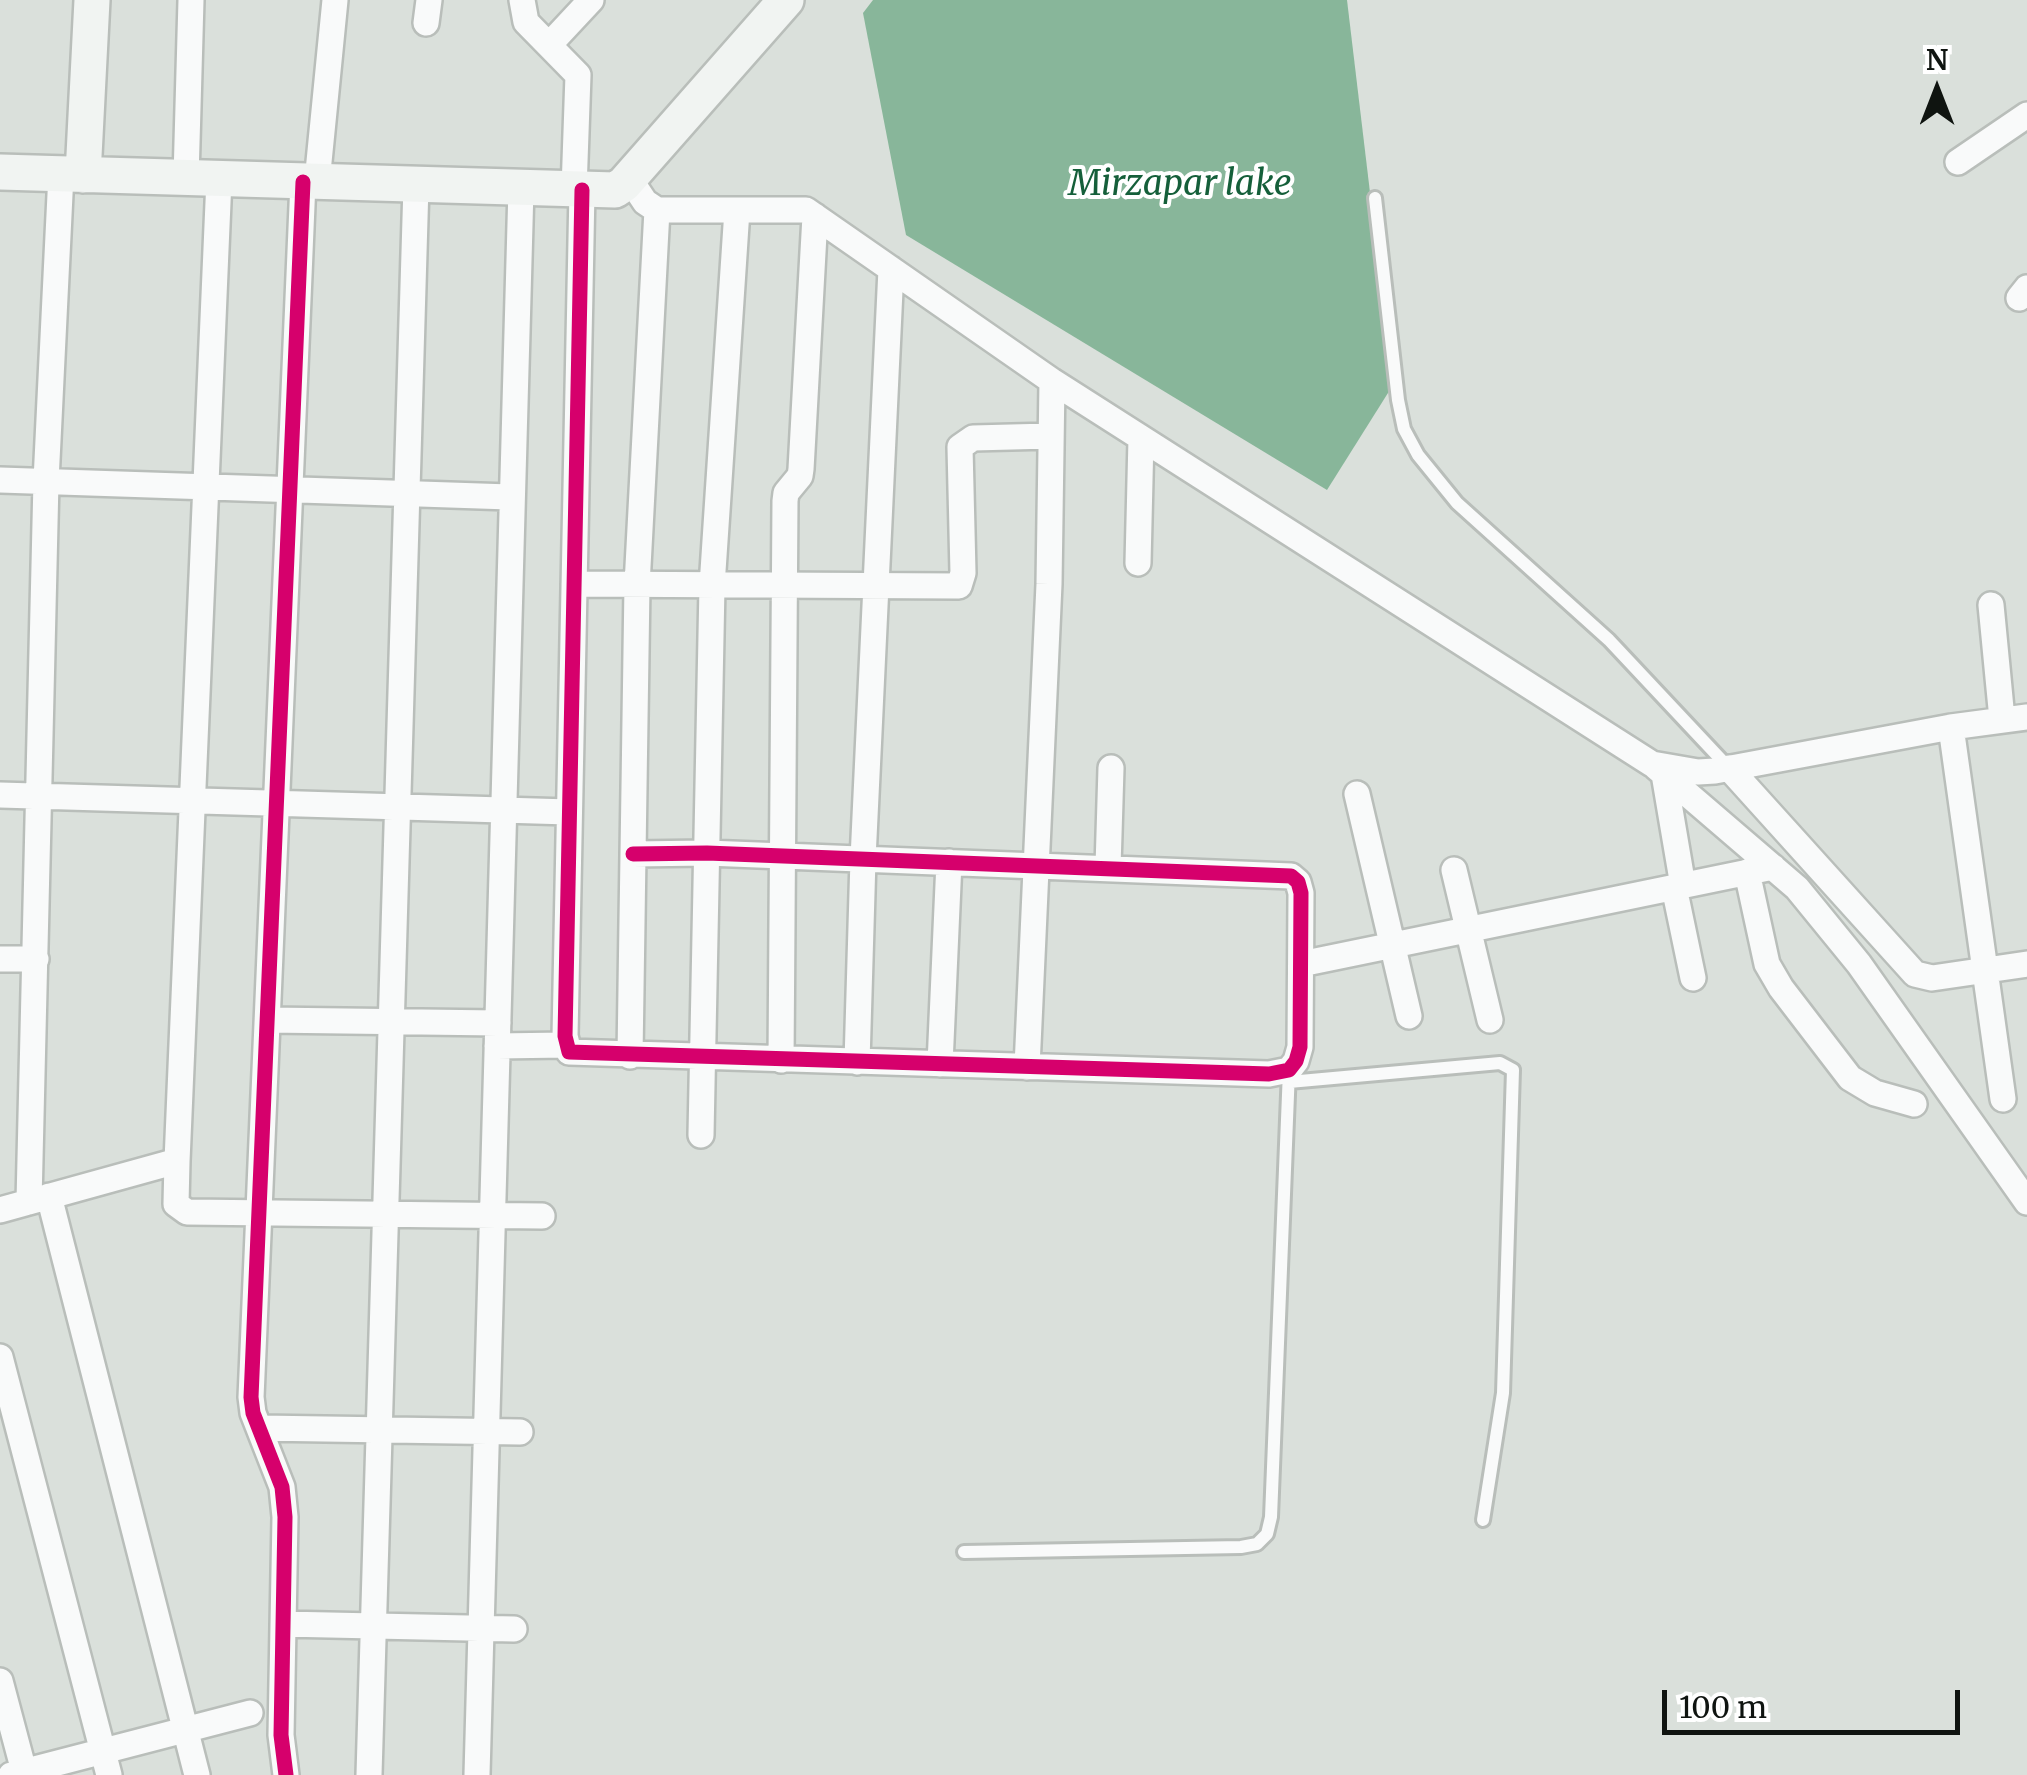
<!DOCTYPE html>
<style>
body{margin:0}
#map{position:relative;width:2027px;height:1775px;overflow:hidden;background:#dae0db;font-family:Merriweather,serif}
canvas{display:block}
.north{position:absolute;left:1887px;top:40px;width:100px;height:100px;-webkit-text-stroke:8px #fff;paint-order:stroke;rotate:0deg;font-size:28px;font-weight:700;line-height:40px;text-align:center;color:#0f1410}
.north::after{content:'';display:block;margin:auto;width:35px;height:45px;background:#0f1410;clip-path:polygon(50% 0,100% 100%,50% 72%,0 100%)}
.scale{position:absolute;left:1662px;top:1690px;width:298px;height:45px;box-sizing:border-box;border:5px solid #0f1410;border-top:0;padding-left:12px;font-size:30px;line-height:35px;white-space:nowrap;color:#0f1410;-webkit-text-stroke:8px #fff;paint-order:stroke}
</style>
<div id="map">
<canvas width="2027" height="1775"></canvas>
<div class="north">N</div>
<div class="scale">100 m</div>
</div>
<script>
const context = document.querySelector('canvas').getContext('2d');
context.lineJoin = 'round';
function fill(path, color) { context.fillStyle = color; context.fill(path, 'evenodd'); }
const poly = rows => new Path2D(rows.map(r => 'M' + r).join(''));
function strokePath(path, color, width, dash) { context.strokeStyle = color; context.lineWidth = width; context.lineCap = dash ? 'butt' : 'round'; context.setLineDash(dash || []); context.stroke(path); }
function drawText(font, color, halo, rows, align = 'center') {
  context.font = font + ' Merriweather,serif'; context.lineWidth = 8; context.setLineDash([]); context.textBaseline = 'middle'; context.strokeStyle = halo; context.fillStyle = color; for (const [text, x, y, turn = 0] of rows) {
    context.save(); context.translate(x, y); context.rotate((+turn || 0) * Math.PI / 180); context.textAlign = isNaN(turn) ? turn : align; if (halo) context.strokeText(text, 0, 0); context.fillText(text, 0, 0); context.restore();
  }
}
fill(poly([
 [873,0,1347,0,1393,385,1327,490,906,235,863,13]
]), '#88b69a');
const lane = poly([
 [1375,198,1398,400,1404,429,1418,455,1457,503,1609,640,1729,768],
 [1289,1082,1500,1063,1513,1070,1503,1393,1483,1520],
 [964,1552,1241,1547,1257,1544,1267,1534,1271,1517,1289,1070]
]);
const street = poly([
 [522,0,526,22,578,75,574,190],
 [426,23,429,0],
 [549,45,591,0],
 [1958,162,2027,115],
 [186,178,191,0],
 [629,178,645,202,657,210,806,210,1052,381,1652,764,1698,772,1715,771,1951,727,2027,717],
 [317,182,335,0],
 [582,190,565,1036,569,1052,1269,1074,1289,1070,1296,1061,1300,1047,1301,893,1298,882,1291,876,707,853,633,854],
 [2019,298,2027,288],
 [0,480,510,497],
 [1138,563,1141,438],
 [574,584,959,586,963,573,960,447,973,438,1050,436],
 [1991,605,2002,719],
 [1951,727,2003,1099],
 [1656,767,1797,888,1859,964,2027,1202],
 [1729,768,1915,974,1932,978,2027,964],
 [1664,774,1683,886],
 [1357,794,1409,1016],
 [0,795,569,812],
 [1108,867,1111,768],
 [1454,870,1490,1020],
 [1747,872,1767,964,1781,988,1850,1078,1875,1093,1914,1104],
 [1674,887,1693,978],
 [0,959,36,959],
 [1301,964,1773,867],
 [268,1020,498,1023],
 [497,1046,565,1045],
 [630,1056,637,585,657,210],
 [781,1060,785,501,786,493,800,476,801,469,815,216],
 [857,1062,863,859,891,269],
 [940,1064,949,862],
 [1027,1067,1049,584,1052,381],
 [701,1135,712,586,737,210],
 [177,1161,176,1204,187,1212,542,1216],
 [49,1196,197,1775],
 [29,1202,46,481,61,174],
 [0,1210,177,1161,219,179],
 [0,1357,109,1775],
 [260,1428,520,1432],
 [283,1624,514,1629],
 [0,1681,25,1775],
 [11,1775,250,1713],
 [286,1775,281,1735,285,1517,282,1487,253,1413,251,1397,303,182],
 [369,1775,416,185],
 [477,1775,521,188]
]);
const secondary = poly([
 [0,172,615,190,624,184,786,0],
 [83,175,92,0]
]);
strokePath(lane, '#b9beba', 18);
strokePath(street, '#b9beba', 30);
strokePath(secondary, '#b9beba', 40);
strokePath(lane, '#f9fafa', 12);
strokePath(street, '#f9fafa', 25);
strokePath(secondary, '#f1f4f2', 35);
strokePath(poly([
 [582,190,565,1036,569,1052,1269,1074,1289,1070,1296,1061,1300,1047,1301,893,1298,882,1291,876,707,853,633,854],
 [286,1775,281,1735,285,1517,282,1487,253,1413,251,1397,303,182]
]), '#d6006c', 15);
drawText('italic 35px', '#155f3a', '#fff', [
 ["Mirzapar lake",1180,185]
]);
</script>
